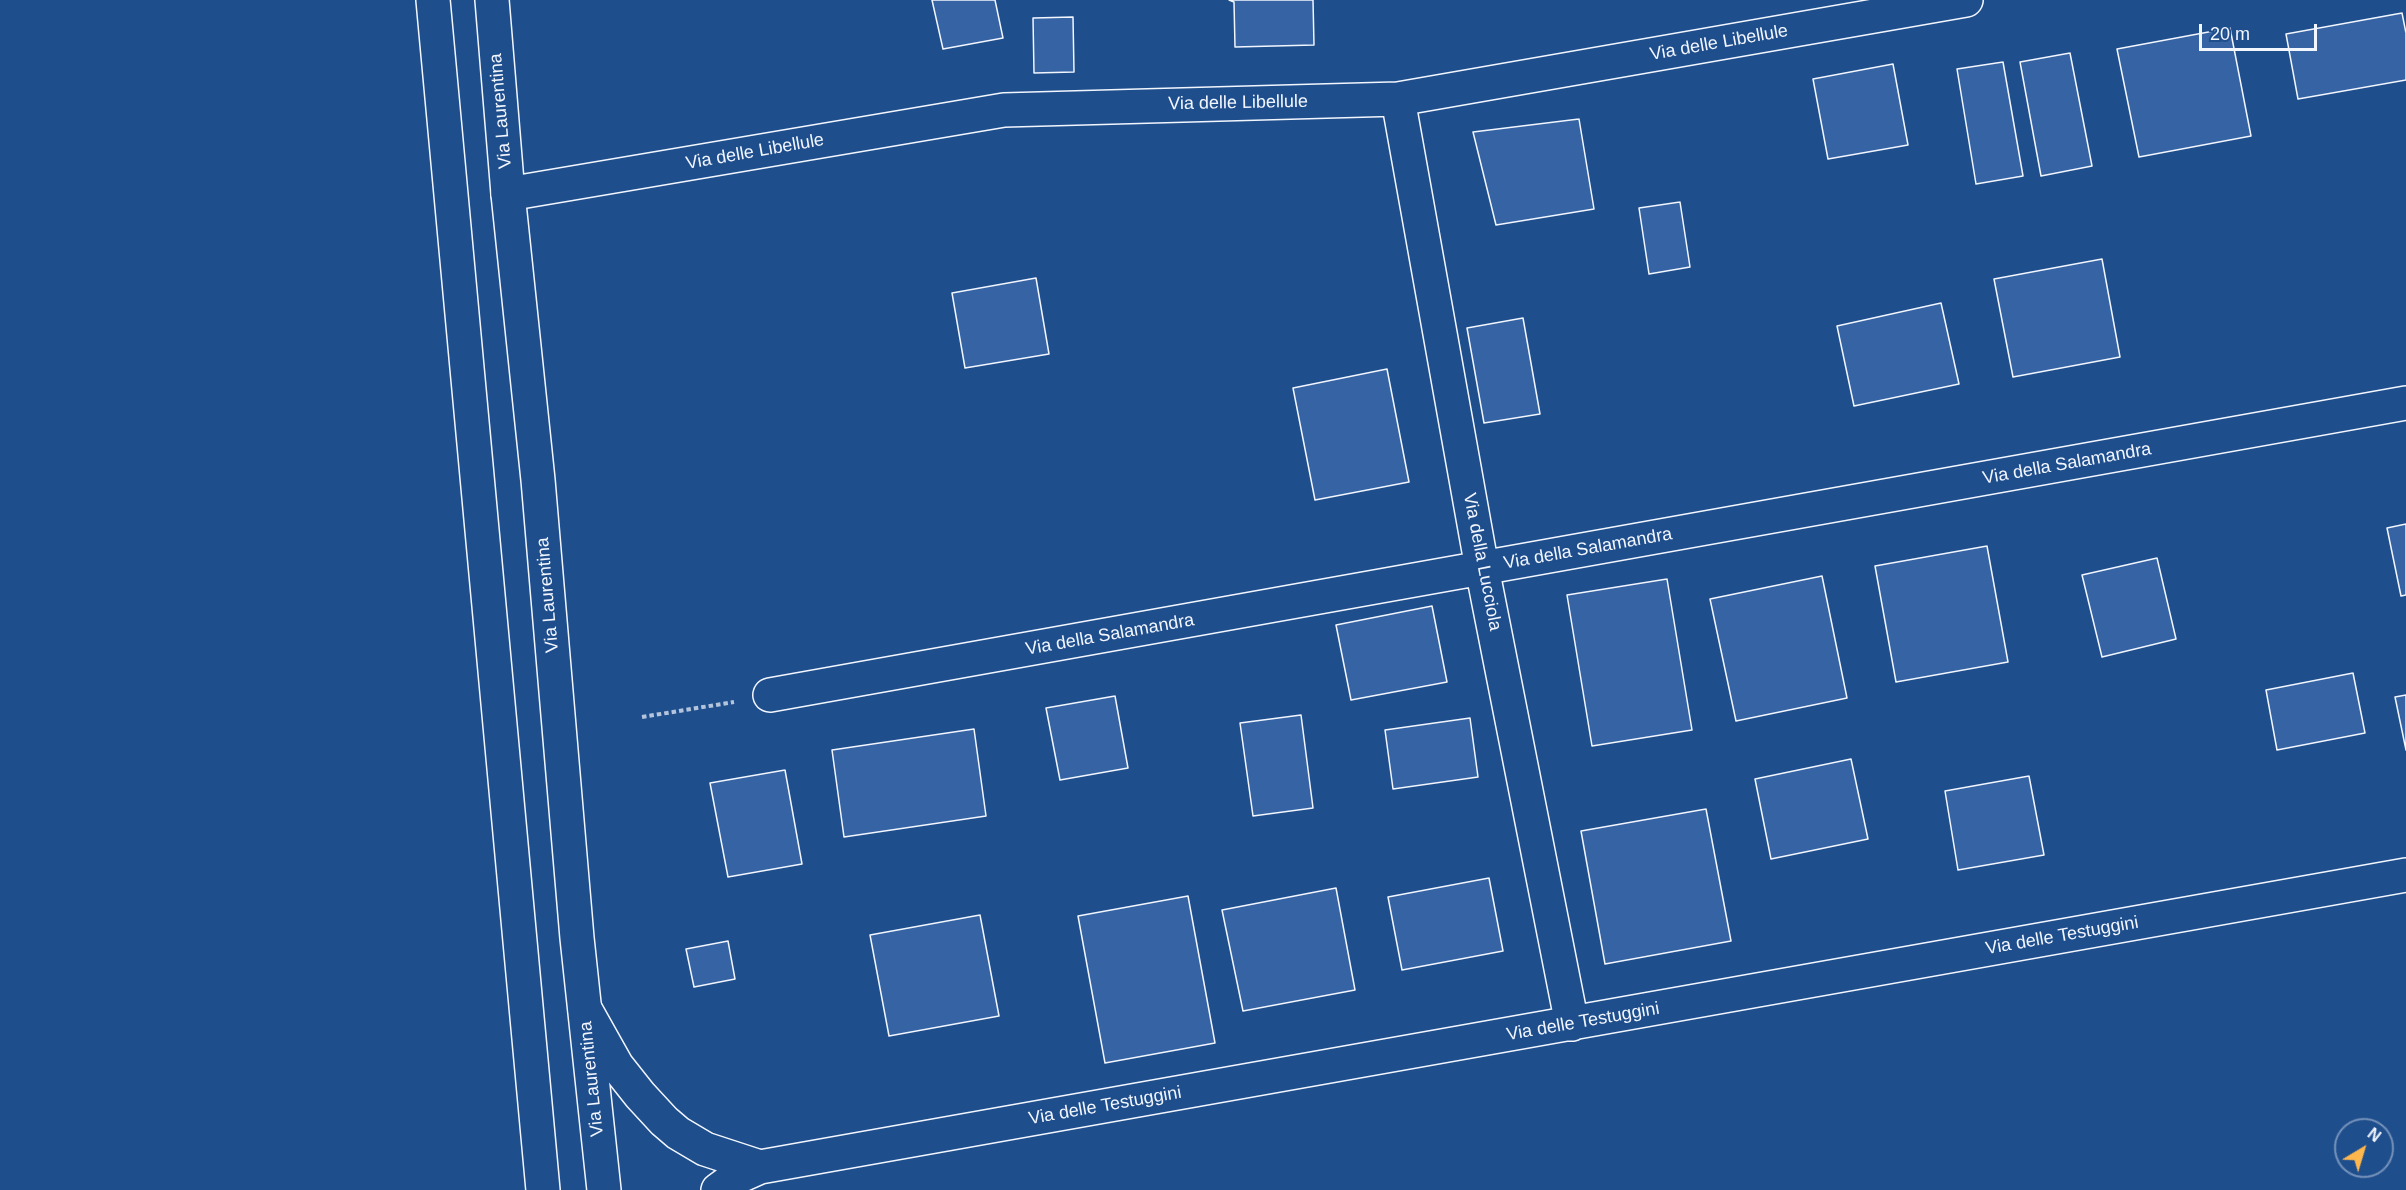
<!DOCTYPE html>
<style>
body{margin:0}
#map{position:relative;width:2406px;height:1190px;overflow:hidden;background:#1f4e8c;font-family:Arial,sans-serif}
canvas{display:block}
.north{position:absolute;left:2334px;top:1118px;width:60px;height:60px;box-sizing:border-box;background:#1f4e8c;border:2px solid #7391ba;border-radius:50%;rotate:38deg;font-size:16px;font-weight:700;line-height:24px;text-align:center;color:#f2f6ff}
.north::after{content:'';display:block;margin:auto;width:21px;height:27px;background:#ffb74d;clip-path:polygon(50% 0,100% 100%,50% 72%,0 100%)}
.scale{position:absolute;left:2199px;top:24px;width:118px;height:27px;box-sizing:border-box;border:3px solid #f2f6ff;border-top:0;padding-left:8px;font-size:18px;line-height:21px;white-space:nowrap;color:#f2f6ff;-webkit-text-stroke:4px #1f4e8c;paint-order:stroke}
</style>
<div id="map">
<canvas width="2406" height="1190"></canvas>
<div class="north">N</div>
<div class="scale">20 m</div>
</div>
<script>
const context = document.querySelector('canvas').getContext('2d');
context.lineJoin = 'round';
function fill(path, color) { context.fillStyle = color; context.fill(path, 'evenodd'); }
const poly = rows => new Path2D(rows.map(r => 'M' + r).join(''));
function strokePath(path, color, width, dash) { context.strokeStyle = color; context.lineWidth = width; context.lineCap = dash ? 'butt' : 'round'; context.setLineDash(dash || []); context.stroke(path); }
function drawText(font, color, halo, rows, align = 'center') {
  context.font = font + ' Arial,sans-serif'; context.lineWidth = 4.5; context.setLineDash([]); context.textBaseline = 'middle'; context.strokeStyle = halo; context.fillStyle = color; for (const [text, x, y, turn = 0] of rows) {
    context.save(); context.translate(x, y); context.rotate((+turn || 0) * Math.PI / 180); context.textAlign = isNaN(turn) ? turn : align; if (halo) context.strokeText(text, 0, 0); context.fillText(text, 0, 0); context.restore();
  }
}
const building = poly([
 [932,0,995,0,1003,38,943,49,932,0],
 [1229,0,1313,0,1314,45,1235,47,1234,2,1229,0],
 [2402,13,2406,33,2406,80,2298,99,2286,34,2402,13],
 [1073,17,1074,72,1034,73,1033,18,1073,17],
 [2230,28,2251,136,2139,157,2117,49,2230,28],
 [2070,53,2092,166,2041,176,2020,62,2070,53],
 [2003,62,2023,176,1976,184,1957,69,2003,62],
 [1893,64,1908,145,1828,159,1813,79,1893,64],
 [1579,119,1594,209,1496,225,1473,132,1579,119],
 [1680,202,1690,267,1649,274,1639,208,1680,202],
 [2102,259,2120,357,2013,377,1994,279,2102,259],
 [1036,278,1049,354,965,368,952,293,1036,278],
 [1941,303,1959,384,1854,406,1837,326,1941,303],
 [1523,318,1540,414,1484,423,1467,328,1523,318],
 [1387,369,1409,482,1315,500,1293,388,1387,369],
 [2406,524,2406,595,2401,596,2387,528,2406,524],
 [1987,546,2008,662,1896,682,1875,566,1987,546],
 [2157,558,2176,639,2102,657,2082,575,2157,558],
 [1822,576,1847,698,1736,721,1710,599,1822,576],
 [1667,579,1692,730,1592,746,1567,595,1667,579],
 [1432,606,1447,682,1351,700,1336,625,1432,606],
 [2353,673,2365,733,2277,750,2266,690,2353,673],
 [2406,695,2406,750,2395,697,2406,695],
 [1115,696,1128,768,1060,780,1046,708,1115,696],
 [1301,715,1313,808,1253,816,1240,723,1301,715],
 [1470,718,1478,777,1393,789,1385,730,1470,718],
 [974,729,986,816,844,837,832,750,974,729],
 [1851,759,1868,839,1771,859,1755,779,1851,759],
 [785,770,802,864,728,877,710,783,785,770],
 [2029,776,2044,855,1958,870,1945,791,2029,776],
 [1706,809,1731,941,1605,964,1581,831,1706,809],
 [1489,878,1503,951,1402,970,1388,897,1489,878],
 [1336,888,1355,990,1243,1011,1222,910,1336,888],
 [1188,896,1215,1043,1105,1063,1078,916,1188,896],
 [980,915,999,1016,889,1036,870,935,980,915],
 [728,941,735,979,694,987,686,949,728,941]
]);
fill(building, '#3563a3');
strokePath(building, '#f2f6ff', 1.5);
const minor = poly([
 [1398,99,1482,568,1572,1024],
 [508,194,1004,110,1398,99,1966,0],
 [770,695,2406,403],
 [585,1009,617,1066,640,1095,664,1121,678,1133,705,1149,760,1167,733,1179,718,1190],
 [760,1167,2406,875]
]);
const secondary = poly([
 [433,0,543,1190],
 [492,0,508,194,538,480,577,938,604,1190]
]);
strokePath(minor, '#f2f6ff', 36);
strokePath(secondary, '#f2f6ff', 36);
strokePath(poly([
 [642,717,734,702]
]), '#b3c4dc', 4, [4.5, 3]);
strokePath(minor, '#1f4e8c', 33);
strokePath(secondary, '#1f4e8c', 33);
drawText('18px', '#f2f6ff', '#1f4e8c', [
 ["Via delle Libellule",1719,43,-10],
 ["Via delle Libellule",1238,103,-1],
 ["Via Laurentina",501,111,-95],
 ["Via delle Libellule",755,152,-10],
 ["Via della Salamandra",2067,464,-10],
 ["Via della Salamandra",1588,549,-10],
 ["Via della Lucciola",1482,562,79],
 ["Via Laurentina",548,595,-95],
 ["Via della Salamandra",1110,635,-10],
 ["Via delle Testuggini",2062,936,-10],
 ["Via delle Testuggini",1583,1022,-10],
 ["Via Laurentina",592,1079,-96],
 ["Via delle Testuggini",1105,1106,-10]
]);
</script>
